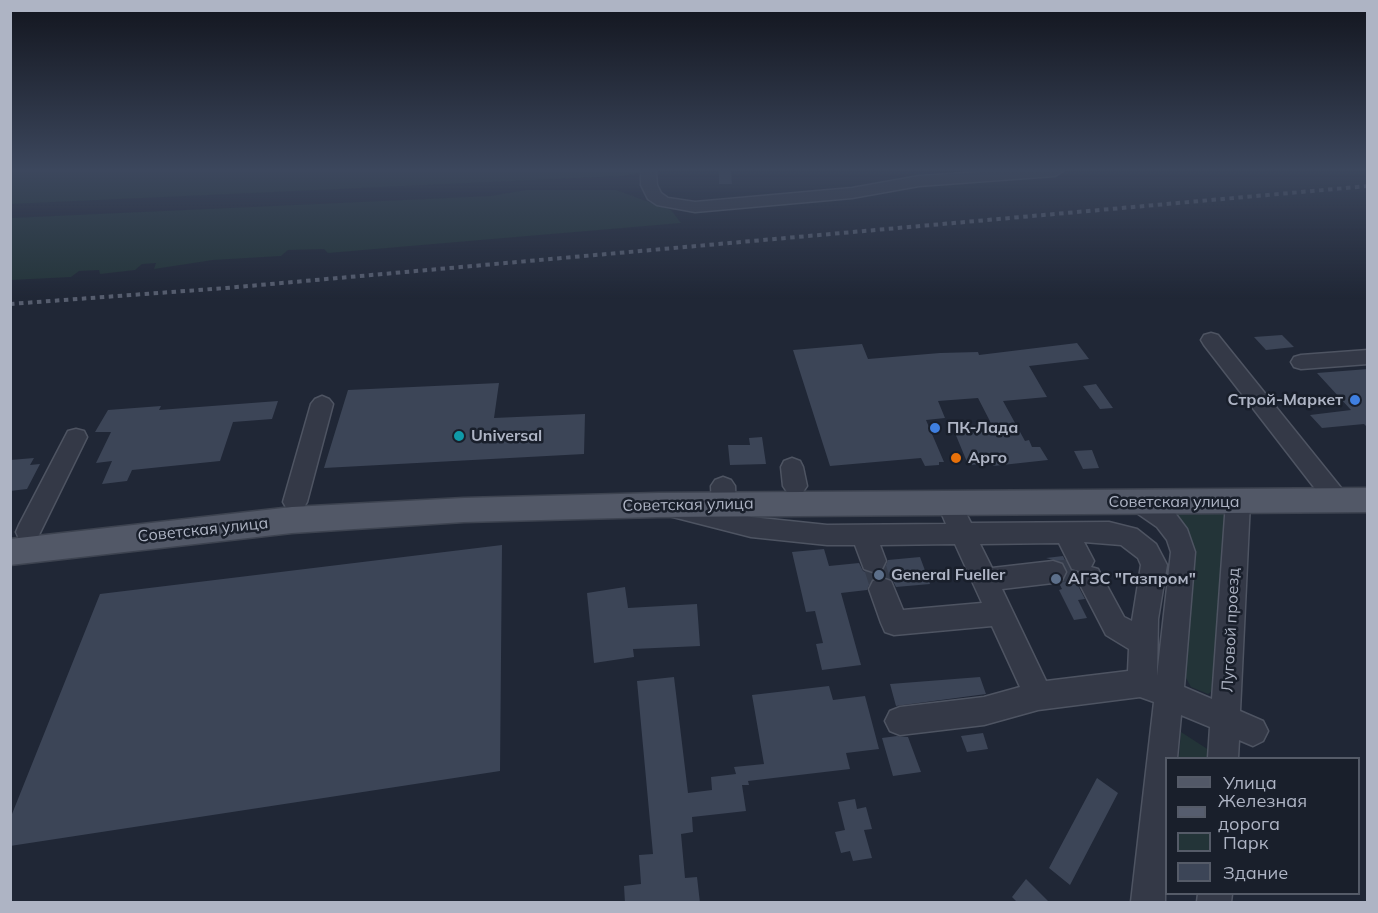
<!DOCTYPE html>
<meta charset="utf-8">
<style>
body{margin:0}
#map{position:relative;width:1378px;height:913px;overflow:hidden;background:#202736;font-family:Mulish,sans-serif}
canvas{display:block}
.frame{position:absolute;inset:0;border:12px solid #aeb4c4;pointer-events:none}
.legend{position:absolute;left:1165px;top:757px;width:195px;height:138px;box-sizing:border-box;background:#191f2b;border:2px solid #555b68;margin:0;padding:8px 10px;list-style:none;font-size:18px;color:#aeb4c4}
.legend li{display:flex;align-items:center;gap:12px;height:30px}
.legend b{width:30px;border:2px solid #555b68}
</style>
<div id="map">
<canvas width="1378" height="913"></canvas>
<div class="frame"></div>
<ul class="legend">
<li><b style="height:8px;background:#525867"></b>Улица</li>
<li><b style="height:8px;background:#565d6e"></b>Железная дорога</li>
<li><b style="height:16px;background:#233438"></b>Парк</li>
<li><b style="height:16px;background:#3c4557"></b>Здание</li>
</ul>
</div>
<script>
const context = document.querySelector('canvas').getContext('2d');
context.lineJoin = 'round';
function fill(path, color) { context.fillStyle = color; context.fill(path, 'evenodd'); }
const poly = rows => new Path2D(rows.map(r => 'M' + r).join(''));
function strokePath(path, color, width, dash) { context.strokeStyle = color; context.lineWidth = width; context.lineCap = dash ? 'butt' : 'round'; context.setLineDash(dash || []); context.stroke(path); }
function drawText(font, color, halo, rows, align = 'center') {
  context.font = font + ' Mulish,sans-serif'; context.lineWidth = 5; context.setLineDash([]); context.textBaseline = 'middle'; context.strokeStyle = halo; context.fillStyle = color; for (const [text, x, y, turn = 0] of rows) {
    context.save(); context.translate(x, y); context.rotate((+turn || 0) * Math.PI / 180); context.textAlign = isNaN(turn) ? turn : align; if (halo) context.strokeText(text, 0, 0); context.fillText(text, 0, 0); context.restore();
  }
}
fill(poly([
 [11,171,639,171,639,173,623,176,11,204],
 [526,190,616,190,671,210,681,223,328,253,324,249,288,250,281,256,213,260,154,269,156,263,142,264,135,270,100,274,99,270,79,271,71,277,11,280,11,218,491,196],
 [1228,509,1218,687,1208,694,1191,687,1181,669,1191,543,1164,510],
 [1181,732,1212,752,1212,758,1179,758]
]), '#233438');
fill(poly([
 [719,171,731,171,732,184,719,184],
 [1282,335,1294,347,1266,350,1254,337],
 [1077,343,1089,359,1029,366,1047,397,1003,401,1025,441,1029,440,1032,447,1040,447,1048,460,993,466,992,463,971,465,967,462,955,433,995,431,978,398,938,401,945,418,926,420,944,462,939,462,939,465,925,466,921,458,830,466,793,350,862,344,868,359,940,353,978,352,979,355],
 [1368,369,1368,428,1364,424,1322,428,1310,415,1351,410,1317,373],
 [499,383,494,418,585,414,584,454,324,468,348,390],
 [1096,384,1113,408,1100,409,1083,386],
 [278,401,272,419,233,422,220,461,132,470,127,481,102,484,112,461,96,463,111,432,95,432,108,410,161,406,159,410],
 [762,437,766,464,730,465,728,445,750,445,749,438],
 [1092,450,1099,468,1083,469,1074,451],
 [34,458,30,465,40,464,27,489,10,491,10,460],
 [502,545,500,771,10,846,10,819,100,594],
 [824,549,829,566,859,563,863,571,872,574,884,570,888,560,920,557,930,584,896,587,892,579,881,576,871,580,867,590,841,593,861,665,822,670,816,644,823,643,815,611,806,612,792,552],
 [1063,556,1070,570,1076,572,1074,578,1085,599,1078,600,1087,618,1074,620,1059,590,1062,589,1059,583,1064,581,1068,573,1064,563,1046,558],
 [625,587,628,608,697,604,700,646,633,649,634,657,594,663,587,593],
 [674,677,688,793,712,790,711,777,736,774,734,767,764,764,752,695,829,686,833,700,865,696,879,749,846,753,850,769,748,781,749,785,742,785,746,811,692,817,693,832,681,834,685,878,697,877,700,903,625,903,624,886,641,884,639,855,653,854,637,681],
 [980,677,986,694,896,706,890,684],
 [983,733,988,749,967,752,961,736],
 [897,736,908,737,921,772,893,776,882,738],
 [1097,778,1118,793,1070,885,1049,868],
 [855,799,857,809,866,807,872,829,864,830,872,858,853,861,850,851,841,853,835,832,845,830,838,802],
 [1026,879,1050,903,1018,903,1012,897]
]), '#3c4557');
strokePath(poly([
 [873,561,882,589],
 [1053,572,1085,569]
]), '#353c4b', 22, [22, 11]);
const minor = poly([
 [641,171,656,171,657,185,661,193,668,198,695,202,852,188,919,176,996,171,1063,171,1055,176,919,186,852,198,695,212,657,205,648,199,641,185,641,171],
 [1211,333,1218,335,1346,494,1350,501,1346,508,1338,510,1330,508,1204,345,1201,340,1204,335,1211,333],
 [1368,350,1368,364,1301,369,1294,367,1291,362,1294,357,1301,355,1368,350],
 [322,396,329,399,333,404,307,502,303,509,295,512,287,509,283,502,311,404,315,399,322,396],
 [76,429,84,431,87,437,37,539,28,542,19,539,16,532,19,525,68,431,76,429],
 [792,458,800,461,803,467,807,486,803,492,795,495,787,492,783,486,781,467,784,461,792,458],
 [723,477,731,480,735,486,736,513,751,517,827,525,946,524,937,503,941,496,949,493,957,496,971,523,1109,522,1137,529,1156,544,1167,565,1158,619,1157,676,1171,552,1167,540,1157,527,1131,509,1127,502,1131,495,1139,492,1147,495,1175,513,1187,529,1195,552,1184,687,1212,699,1226,502,1230,495,1238,492,1246,495,1250,502,1240,711,1263,721,1268,731,1263,741,1253,746,1239,740,1238,758,1208,758,1210,727,1181,715,1177,758,1166,758,1165,902,1131,902,1154,702,1140,697,1038,710,984,725,900,735,890,731,885,721,890,711,900,707,984,697,1020,687,992,626,894,635,885,632,881,623,869,589,873,581,882,578,891,581,903,610,982,603,955,544,880,545,886,561,882,569,873,572,864,569,855,545,827,545,751,537,669,516,665,509,669,502,677,499,712,508,711,486,715,480,723,477],
 [1084,542,1121,545,1138,558,1141,565,1132,621,1124,617,1098,569,1091,567,1094,561,1084,542],
 [1059,543,1072,569,1079,571,1076,577,1106,635,1129,649,1128,671,1046,681,1002,589,1053,583,1062,580,1066,572,1062,564,1053,561,992,568,980,544,1059,543],
 [1198,894,1232,894,1231,902,1197,902,1198,894]
]);
const major = poly([
 [1368,488,1368,512,658,517,464,522,292,533,10,565,10,539,292,507,464,498,658,493,1368,488]
]);
strokePath(minor, '#4e5462', 3);
strokePath(major, '#3d4350', 3);
fill(minor, '#343947');
fill(major, '#525867');
strokePath(poly([
 [10,304,226,288,1368,186]
]), '#565d6e', 4, [4.5, 4.5]);
const sky = context.createLinearGradient(0, 0, 0, 299);
sky.addColorStop(0, '#12151e');
sky.addColorStop(0.57, '#3c475d');
sky.addColorStop(1, '#3c475d00');
context.fillStyle = sky;
context.fillRect(0, 0, 1378, 299);
for (const [x, y, r, color] of [
 [1355,400,6,"#3f7fe0"],
 [935,428,6,"#3f7fe0"],
 [459,436,6,"#0f9aa8"],
 [956,458,6,"#e8710a"],
 [879,575,6,"#5c6f8a"],
 [1056,579,6,"#5c6f8a"]
]) { const dot = new Path2D(); dot.arc(x, y, r, 0, 2 * Math.PI); context.fillStyle = color; context.fill(dot); strokePath(dot, '#191f2b', 2); }
drawText('bold 16px', '#aeb4c4', '#191f2b', [
 ["Строй-Маркет",1343,400,"right"],
 ["ПК-Лада",947,428],
 ["Universal",471,436],
 ["Арго",968,458],
 ["General Fueller",891,575],
 ["АГЗС \"Газпром\"",1068,579]
], 'left');
drawText('16px', '#aeb4c4', '#191f2b', [
 ["Советская улица",1174,502],
 ["Советская улица",688,505,-1],
 ["Советская улица",203,530,-6],
 ["Луговой проезд",1231,630,-87]
]);
</script>
